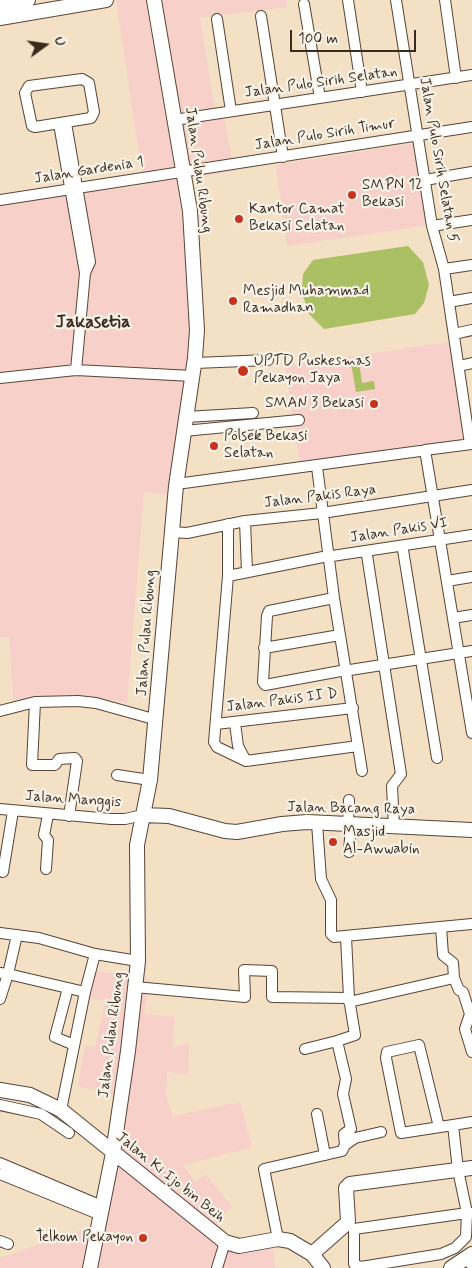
<!DOCTYPE html>
<style>
body{margin:0}
#map{position:relative;width:472px;height:1268px;overflow:hidden;background:#f3e0c5;font-family:Mynerve,sans-serif}
canvas{display:block}
.north{position:absolute;left:20px;top:20px;width:50px;height:50px;-webkit-text-stroke:4px #f7f3e8;paint-order:stroke;rotate:76deg;font-size:14px;font-weight:700;line-height:20px;text-align:center;color:#3b2a1e}
.north::after{content:'';display:block;margin:auto;width:18px;height:22px;background:#3b2a1e;clip-path:polygon(50% 0,100% 100%,50% 72%,0 100%)}
.scale{position:absolute;left:290px;top:30px;width:126px;height:22px;box-sizing:border-box;border:2px solid #3b2a1e;border-top:0;padding-left:6px;font-size:15px;line-height:18px;white-space:nowrap;color:#3b2a1e;-webkit-text-stroke:4px #f7f3e8;paint-order:stroke}
</style>
<div id="map">
<canvas width="472" height="1268"></canvas>
<div class="north">U</div>
<div class="scale">100 m</div>
</div>
<script>
const context = document.querySelector('canvas').getContext('2d');
context.lineJoin = 'round';
function fill(path, color) { context.fillStyle = color; context.fill(path, 'evenodd'); }
const poly = rows => new Path2D(rows.map(r => 'M' + r).join(''));
function strokePath(path, color, width, dash) { context.strokeStyle = color; context.lineWidth = width; context.lineCap = dash ? 'butt' : 'round'; context.setLineDash(dash || []); context.stroke(path); }
function drawText(font, color, halo, rows, align = 'center') {
  context.font = font + ' Mynerve,sans-serif'; context.lineWidth = 4.5; context.setLineDash([]); context.textBaseline = 'middle'; context.strokeStyle = halo; context.fillStyle = color; for (const [text, x, y, turn = 0] of rows) {
    context.save(); context.translate(x, y); context.rotate((+turn || 0) * Math.PI / 180); context.textAlign = isNaN(turn) ? turn : align; if (halo) context.strokeText(text, 0, 0); context.fillText(text, 0, 0); context.restore();
  }
}
fill(poly([
 [116,0,286,0,287,7,200,18,216,116,224,115,234,171,191,178,199,324,176,496,144,492,127,703,86,696,35,699,14,707,9,637,0,637,0,201,144,186],
 [416,143,429,225,287,246,276,165],
 [449,342,463,441,300,464,285,366],
 [88,970,150,979,144,1014,175,1017,172,1047,189,1044,188,1075,167,1072,166,1096,173,1116,240,1102,252,1147,183,1165,195,1182,206,1174,232,1207,218,1219,215,1233,239,1245,271,1240,275,1268,0,1268,0,1258,94,1225,119,1096,78,1086,85,1045,95,1047,106,1001,85,998]
]), '#f7d0ca');
fill(poly([
 [408,246,423,262,429,285,424,303,415,314,324,329,309,314,302,293,303,274,313,260],
 [359,362,362,383,374,381,375,389,356,392,351,363]
]), '#abbf63');
const street = poly([
 [348,0,362,92],
 [396,0,432,226,444,269,470,444],
 [445,0,456,78],
 [304,4,320,98],
 [261,16,283,157],
 [217,19,231,111],
 [82,79,89,83,94,112,91,118,35,127,32,126,25,93,29,86,82,79],
 [174,120,472,75],
 [59,124,85,273,90,262,66,123],
 [425,180,472,172],
 [0,200,472,127],
 [432,226,472,220],
 [444,269,472,265],
 [449,302,472,298],
 [454,334,472,330],
 [195,363,268,360],
 [459,366,472,363],
 [76,370,85,273],
 [0,378,76,370,193,376],
 [186,417,253,413],
 [184,431,299,420],
 [472,444,425,450,472,733],
 [317,467,334,598,362,771],
 [184,483,420,451],
 [245,521,247,572],
 [228,524,228,576],
 [171,532,187,533,245,521,322,513,472,490],
 [403,550,437,758],
 [367,555,401,774,392,786,394,827],
 [332,556,472,535],
 [447,581,472,577],
 [334,598,269,611,267,616,263,682,265,685,346,670],
 [453,618,472,615],
 [264,648,340,635],
 [350,670,472,651],
 [35,702,32,765,55,765,59,759,75,758,77,761,69,816],
 [0,711,35,702,78,701,96,703,157,720],
 [235,723,238,746,246,761,358,746],
 [216,724,353,708],
 [246,761,217,747,214,742,228,576,328,556],
 [117,775,150,780],
 [0,809,111,819,125,819,143,815],
 [317,823,321,879,331,900,331,934,334,937,472,924],
 [348,824,349,800],
 [349,852,351,825],
 [46,869,48,840,44,835,48,815],
 [3,872,13,811],
 [441,927,443,955,453,963,454,978,459,990,463,992,470,1014,465,1029,472,1052],
 [0,933,39,938,95,954,138,961],
 [0,973,8,974,17,935],
 [135,987,245,997,244,970,272,971,272,997,349,998],
 [68,988,55,1037,74,1045],
 [0,999,8,974,85,992],
 [349,1002,454,978],
 [305,1049,337,1041],
 [0,1105,41,1114,69,1133],
 [61,1110,85,992,95,954],
 [317,1114,325,1155],
 [453,1125,458,1170,467,1213,466,1237,455,1248,441,1254,361,1267,354,1264,354,1229,467,1213,472,1213],
 [439,1127,419,1045,387,1052,386,1058,401,1133,453,1125,472,1122],
 [345,1145,355,1138,381,1132],
 [0,1163,102,1206],
 [0,1174,101,1215],
 [278,1239,264,1169,342,1151,345,1145,344,1134,351,1129,343,1094,346,1079,337,1041,355,1035,349,998,346,937],
 [0,1241,8,1244],
 [467,1257,472,1266],
 [217,1268,225,1242]
]);
const secondary = poly([
 [0,4,28,0],
 [0,18,106,0],
 [143,815,169,816,225,831,237,832,282,824,307,822,472,830],
 [0,1090,30,1095,61,1110,225,1242,239,1246,278,1239,290,1241,312,1254,323,1268],
 [312,1254,346,1224,348,1221,346,1188,350,1184,472,1168],
 [90,1268,113,1153,128,1051,138,961,137,845,150,780,176,486,195,358,197,330,190,211,154,0],
 [451,1268,472,1254]
]);
strokePath(street, '#574537', 12);
strokePath(secondary, '#574537', 16);
strokePath(street, '#fff', 10);
strokePath(secondary, '#fff', 14);
for (const [x, y, r, color] of [
 [352,195,5,"#c8321e"],
 [239,219,5,"#c8321e"],
 [233,301,5,"#c8321e"],
 [243,371,6,"#c8321e"],
 [374,404,5,"#c8321e"],
 [214,446,5,"#c8321e"],
 [333,842,5,"#c8321e"],
 [143,1238,5,"#c8321e"]
]) { const dot = new Path2D(); dot.arc(x, y, r, 0, 2 * Math.PI); context.fillStyle = color; context.fill(dot); strokePath(dot, '#f7f3e8', 2); }
drawText('15px', '#3b2a1e', '#f7f3e8', [
 ["Jalan Pulo Sirih Selatan",321,83,-8],
 ["Jalan Pulo Sirih Timur",325,135,-9],
 ["Jalan Pulo Sirih Selatan 5",438,160,80],
 ["Jalan Pulau Ribung",198,170,82],
 ["Jalan Gardenia 1",89,171,-9],
 ["Jalan Pakis Raya",320,497,-7],
 ["Jalan Pakis VI",399,531,-9],
 ["Jalan Pulau Ribung",147,633,-86],
 ["Jalan Pakis II D",282,701,-7],
 ["Jalan Manggis",73,800,4],
 ["Jalan Bacang Raya",351,809,1],
 ["Jalan Pulau Ribung",112,1035,-83],
 ["Jalan Ki Ijo bin Beih",170,1178,39]
]);
drawText('15px', '#3b2a1e', '#f7f3e8', [
 ["SMPN 12",362,186],
 ["Bekasi",362,203],
 ["Kantor Camat",249,210],
 ["Bekasi Selatan",249,227],
 ["Mesjid Muhammad",243,292],
 ["Ramadhan",243,309],
 ["UPTD Puskesmas",254,362],
 ["Pekayon Jaya",254,379],
 ["SMAN 3 Bekasi",364,404,"right"],
 ["Polsek Bekasi",224,437],
 ["Selatan",224,454],
 ["Masjid",343,833],
 ["Al-Awwabin",343,850],
 ["Telkom Pekayon",133,1238,"right"]
], 'left');
drawText('bold 18px', '#3b2a1e', '#f7f3e8', [
 ["Jakasetia",93,323]
]);
</script>
